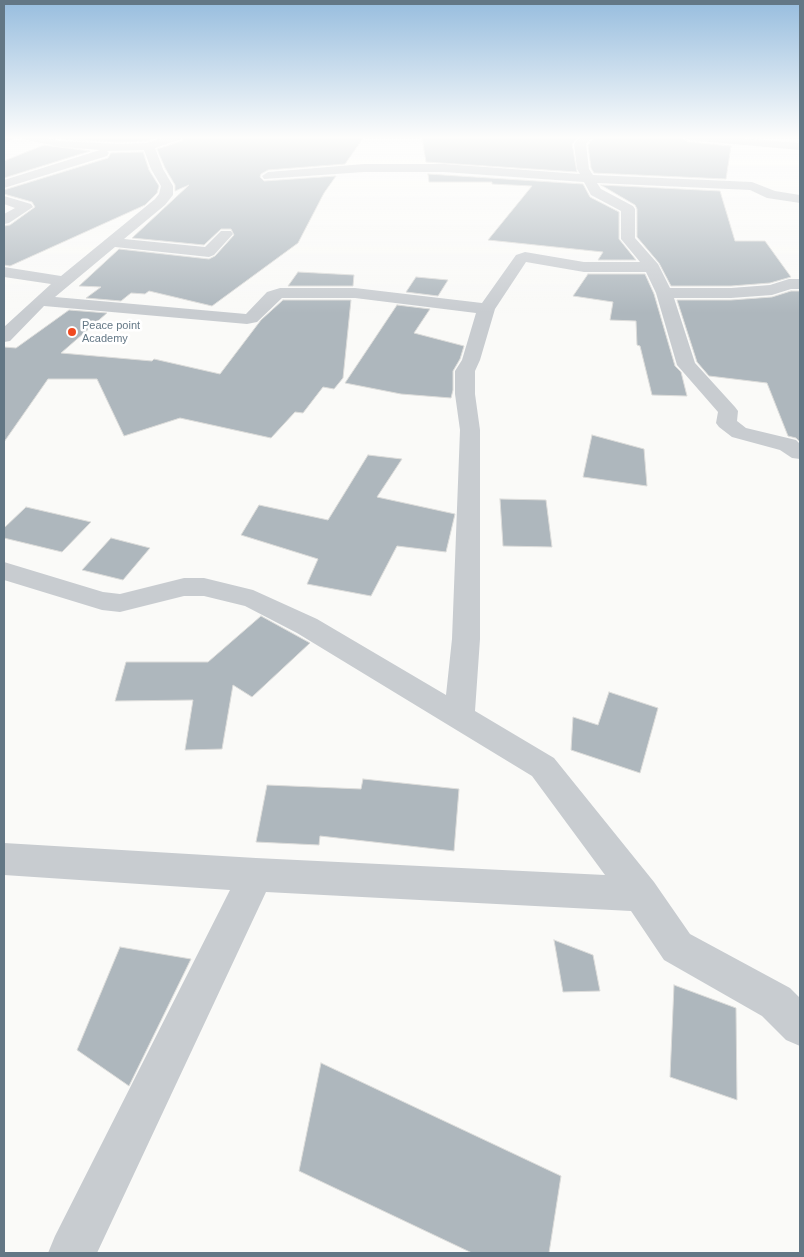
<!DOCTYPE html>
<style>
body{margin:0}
#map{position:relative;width:804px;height:1257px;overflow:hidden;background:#fafaf8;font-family:Arial,sans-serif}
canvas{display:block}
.frame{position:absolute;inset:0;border:5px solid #637785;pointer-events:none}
</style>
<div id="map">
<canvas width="804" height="1257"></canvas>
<div class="frame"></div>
</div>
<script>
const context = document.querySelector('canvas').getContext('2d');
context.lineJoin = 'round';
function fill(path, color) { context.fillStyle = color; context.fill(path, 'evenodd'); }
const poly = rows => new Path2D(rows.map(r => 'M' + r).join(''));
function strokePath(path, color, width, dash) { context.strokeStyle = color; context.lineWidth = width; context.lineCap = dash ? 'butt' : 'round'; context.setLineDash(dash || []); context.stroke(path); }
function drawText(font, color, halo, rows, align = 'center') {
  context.font = font + ' Arial,sans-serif'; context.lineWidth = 5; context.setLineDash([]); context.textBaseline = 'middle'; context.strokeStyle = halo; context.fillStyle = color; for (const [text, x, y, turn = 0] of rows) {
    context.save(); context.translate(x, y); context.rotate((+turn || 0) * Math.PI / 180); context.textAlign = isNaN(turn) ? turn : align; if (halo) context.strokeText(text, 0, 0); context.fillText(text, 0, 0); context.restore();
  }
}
const building = poly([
 [66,137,159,137,147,141,119,142,61,139,66,137],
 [185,137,364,137,345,164,268,170,261,174,260,177,264,181,336,176,324,193,298,243,212,306,149,291,145,294,131,293,121,301,86,298,101,287,79,286,119,249,209,259,215,256,234,235,231,229,221,229,204,245,132,238,189,185,175,191,175,185,165,168,157,149,182,141,185,137],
 [422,137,578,137,572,144,577,172,426,162,422,137],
 [594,137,680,137,688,142,731,146,726,179,594,173,591,168,588,145,594,137],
 [44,145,90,151,4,178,4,161,44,145],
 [143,152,149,170,159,186,157,193,145,205,10,266,4,265,4,226,10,225,35,207,32,202,4,194,4,190,108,158,111,153,143,152],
 [428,174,583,184,590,197,619,212,619,239,636,260,598,260,603,252,488,240,532,186,492,184,492,182,429,182,428,174],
 [601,185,720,191,735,241,765,241,791,277,770,283,731,286,671,286,659,263,637,237,637,209,635,205,601,185],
 [298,272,354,275,353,286,288,286,298,272],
 [588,274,645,274,654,294,675,366,681,372,687,396,652,395,640,346,637,345,636,321,610,320,613,302,573,296,588,274],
 [416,277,448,280,438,296,406,292,416,277],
 [791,291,800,291,800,442,796,438,788,436,767,383,709,376,697,362,677,300,731,300,772,297,791,291],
 [283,300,351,300,343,378,334,389,323,387,303,413,295,412,271,438,180,418,124,436,97,379,48,379,4,442,4,347,16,348,69,310,107,313,61,353,152,361,154,359,220,374,261,320,283,300],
 [397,305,430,309,414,333,464,346,460,359,453,371,453,390,451,398,401,394,345,383,397,305],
 [592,435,644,449,647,486,583,477,592,435],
 [368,455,402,459,377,497,455,514,446,552,397,546,371,596,307,584,318,559,241,535,259,505,328,520,368,455],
 [500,499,546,500,552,547,503,546,500,499],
 [26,507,91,522,62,552,4,538,4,528,26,507],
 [111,538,150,548,123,580,82,570,111,538],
 [261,616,310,643,252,697,233,685,222,749,185,750,193,700,115,701,126,662,208,662,261,616],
 [609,692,658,708,640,773,571,750,573,717,598,725,609,692],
 [363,779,459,789,454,851,320,836,319,845,256,842,267,785,361,789,363,779],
 [554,940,593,955,600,991,563,992,554,940],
 [120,947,191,959,129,1086,77,1050,120,947],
 [674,985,736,1008,737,1100,670,1077,674,985],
 [321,1063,561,1176,549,1253,472,1253,299,1171,321,1063]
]);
fill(building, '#aeb7bd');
strokePath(building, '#dcdcda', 1);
fill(poly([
 [4,137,17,137,4,143,4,137],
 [20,137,43,137,61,141,119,144,147,143,165,137,183,137,181,139,155,148,163,169,173,186,173,195,165,205,124,239,205,247,221,231,231,231,233,234,214,255,209,257,115,247,55,297,246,314,267,292,280,288,355,288,482,303,516,255,525,252,584,262,640,262,621,239,621,211,591,195,584,182,444,172,364,172,264,179,262,176,268,172,364,164,444,164,580,174,577,169,574,144,580,137,592,137,586,144,589,169,593,175,752,182,775,191,800,195,800,203,767,198,750,190,597,183,601,189,633,206,635,209,635,238,658,264,670,288,731,288,770,285,789,279,800,279,800,289,791,289,772,295,731,298,674,298,695,363,735,407,738,411,737,421,746,428,796,440,800,444,800,459,792,458,780,450,732,437,719,427,716,423,718,412,677,365,656,293,646,272,584,272,526,262,495,309,480,360,475,371,475,394,480,430,480,639,475,711,554,758,654,882,690,934,790,988,800,998,800,1046,786,1040,762,1016,664,960,631,911,266,892,97,1253,48,1253,55,1236,230,890,4,875,4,843,256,858,605,875,532,776,297,633,245,606,204,596,184,596,120,612,102,610,4,580,4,562,103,592,120,594,184,578,204,578,253,590,317,619,446,695,452,639,460,430,455,394,455,371,462,360,476,313,355,298,282,298,257,322,247,324,44,306,10,341,4,342,4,327,51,284,4,277,4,267,61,276,155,199,159,194,161,186,151,169,144,150,107,151,109,153,107,156,4,188,4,180,100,150,61,147,22,139,20,137],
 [682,137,727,137,800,143,800,150,688,140,682,137],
 [4,196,31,204,33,207,9,223,4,224,4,214,15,208,4,204,4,196]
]), '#c8ccd0');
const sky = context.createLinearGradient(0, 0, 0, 313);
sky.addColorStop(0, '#97bdde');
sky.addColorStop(0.44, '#fdfdfc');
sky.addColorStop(1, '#fdfdfc00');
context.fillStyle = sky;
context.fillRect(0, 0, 804, 313);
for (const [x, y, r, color] of [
 [72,332,5,"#f04a21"]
]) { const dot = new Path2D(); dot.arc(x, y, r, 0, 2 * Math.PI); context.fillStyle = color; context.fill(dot); strokePath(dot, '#fff', 2); }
drawText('11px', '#637785', '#fff', [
 ["Peace point",82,326],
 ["Academy",82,339]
], 'left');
</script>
